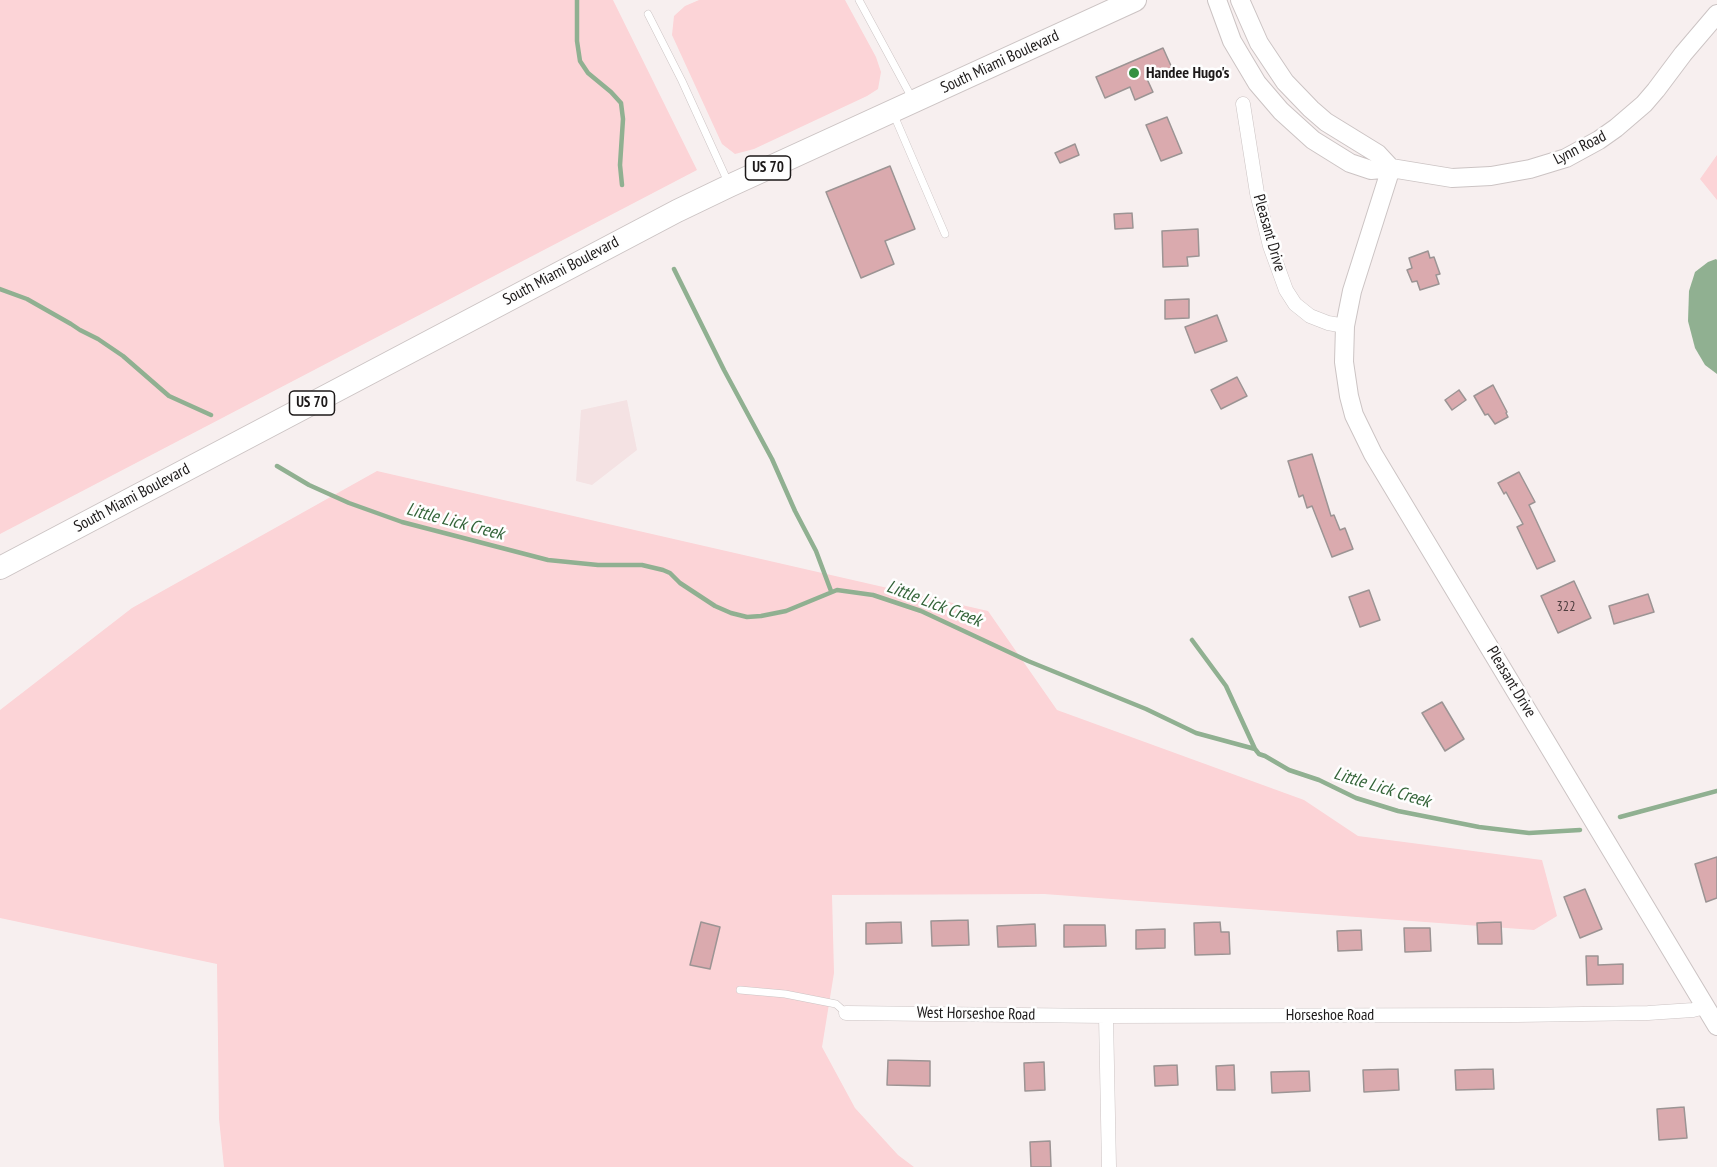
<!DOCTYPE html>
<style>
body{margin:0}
canvas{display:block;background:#f7efef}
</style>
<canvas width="1717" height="1167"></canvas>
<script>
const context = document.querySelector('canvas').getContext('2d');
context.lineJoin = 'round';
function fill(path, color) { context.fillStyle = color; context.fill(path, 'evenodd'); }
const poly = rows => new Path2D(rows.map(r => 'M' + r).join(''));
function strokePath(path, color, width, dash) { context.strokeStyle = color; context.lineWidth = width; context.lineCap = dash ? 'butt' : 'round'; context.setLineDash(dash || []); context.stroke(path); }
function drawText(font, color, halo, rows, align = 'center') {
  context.font = font + ' "PT Sans Narrow",sans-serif'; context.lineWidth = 5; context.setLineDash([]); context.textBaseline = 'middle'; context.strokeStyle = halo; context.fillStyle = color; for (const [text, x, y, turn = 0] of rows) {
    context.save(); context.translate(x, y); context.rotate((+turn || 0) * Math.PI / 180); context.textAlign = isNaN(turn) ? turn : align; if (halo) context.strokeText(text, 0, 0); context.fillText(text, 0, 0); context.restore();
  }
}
fill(poly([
 [627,400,637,450,592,485,576,481,581,410]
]), '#f4e2e3');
fill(poly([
 [0,0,613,0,697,170,0,534],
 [699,0,845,0,876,57,881,72,878,89,867,96,754,149,735,154,722,144,672,35,674,16,685,6],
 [1717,155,1717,200,1700,179],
 [377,471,988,611,1057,710,1304,800,1358,836,1542,860,1557,916,1534,930,1044,894,832,895,834,973,822,1047,855,1108,898,1155,914,1167,224,1167,219,1119,217,964,0,918,0,710,132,608]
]), '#fcd4d7');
fill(poly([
 [1716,259,1717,260,1717,374,1705,365,1695,348,1688,321,1689,291,1695,272,1708,262]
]), '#90b091');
strokePath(poly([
 [577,0,577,41,580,61,588,73,611,92,621,103,623,119,620,165,622,185],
 [674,269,724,370,772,459,795,511,816,551,831,591],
 [0,289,27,299,71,324,80,330,98,339,123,356,169,396,211,415],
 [277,466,309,485,349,503,402,522,548,560,598,565,642,565,663,570,670,573,680,583,715,606,731,613,747,617,761,616,786,611,837,590,873,595,921,611,1028,661,1146,709,1196,733,1255,749,1259,754,1265,756,1289,770,1319,780,1356,798,1398,811,1479,827,1529,833,1580,830],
 [1192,640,1226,686,1255,749],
 [1620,817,1717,791]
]), '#90b091', 4.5);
const building = poly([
 [1163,48,1172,68,1147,79,1153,92,1135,100,1130,87,1105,98,1096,77,1163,48],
 [1167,117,1182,153,1161,161,1146,125,1167,117],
 [1075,144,1079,155,1060,163,1055,153,1075,144],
 [890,166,915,229,885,241,894,264,861,278,826,192,890,166],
 [1132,213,1133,228,1115,229,1114,214,1132,213],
 [1198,229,1199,256,1187,257,1188,266,1163,267,1162,231,1198,229],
 [1428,251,1430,258,1434,257,1440,274,1436,275,1439,284,1420,290,1417,281,1412,282,1407,270,1412,268,1409,258,1428,251],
 [1189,299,1189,318,1165,319,1165,300,1189,299],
 [1217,315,1227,341,1195,353,1185,327,1217,315],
 [1237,377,1247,396,1221,409,1211,390,1237,377],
 [1493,385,1507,412,1506,413,1508,417,1495,424,1488,414,1485,415,1474,396,1493,385],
 [1459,390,1466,400,1452,410,1445,400,1459,390],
 [1312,454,1331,516,1334,515,1340,530,1345,528,1353,549,1332,557,1312,506,1307,508,1303,495,1299,497,1288,461,1312,454],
 [1519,472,1535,502,1529,505,1555,561,1537,569,1517,527,1523,524,1506,492,1504,494,1498,483,1519,472],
 [1574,581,1591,618,1558,633,1541,596,1574,581],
 [1369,590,1380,620,1360,627,1349,597,1369,590],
 [1648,594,1654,612,1614,624,1609,606,1648,594],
 [1442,702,1464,739,1445,751,1422,713,1442,702],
 [1717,857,1717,898,1706,902,1695,864,1717,857],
 [1585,889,1602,929,1580,938,1564,897,1585,889],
 [968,920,969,945,932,946,931,921,968,920],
 [701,922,720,927,710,969,690,965,701,922],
 [901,922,902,943,866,944,866,923,901,922],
 [1220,922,1221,932,1229,932,1230,954,1195,955,1194,923,1220,922],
 [1501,922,1502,944,1478,944,1477,923,1501,922],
 [1035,924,1036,946,998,947,997,926,1035,924],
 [1064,925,1105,925,1106,946,1064,947,1064,925],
 [1404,928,1430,928,1431,951,1405,952,1404,928],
 [1165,929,1165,948,1136,949,1136,930,1165,929],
 [1361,930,1362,950,1338,951,1337,931,1361,930],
 [1586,956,1598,956,1598,965,1623,964,1623,984,1587,985,1586,956],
 [888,1060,930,1061,930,1086,887,1085,888,1060],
 [1044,1062,1045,1090,1025,1091,1024,1063,1044,1062],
 [1177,1065,1178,1085,1155,1086,1154,1066,1177,1065],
 [1234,1065,1235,1090,1217,1090,1216,1066,1234,1065],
 [1398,1069,1399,1090,1364,1092,1363,1070,1398,1069],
 [1493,1069,1494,1089,1456,1090,1455,1070,1493,1069],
 [1309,1071,1310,1091,1272,1093,1271,1072,1309,1071],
 [1684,1107,1687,1138,1659,1140,1657,1109,1684,1107],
 [1050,1141,1051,1167,1031,1167,1030,1142,1050,1141]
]);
fill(building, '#daaaae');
strokePath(building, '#9c9494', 1.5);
const service = poly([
 [859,0,912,98],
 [648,14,682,81,728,182],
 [893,113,945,234],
 [740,990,785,994,836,1004,846,1013]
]);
const minor = poly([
 [1243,104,1257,193,1270,246,1286,290,1295,304,1310,316,1328,323,1345,326],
 [846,1013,1106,1016,1517,1015,1648,1013,1693,1010,1705,1007],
 [1106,1016,1109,1167]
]);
const tertiary = poly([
 [1217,0,1232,41,1257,83,1281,111,1313,140,1350,163,1371,170,1391,168,1452,178,1491,176,1530,169,1566,158,1599,140,1616,128,1644,104,1656,90,1683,54,1717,14],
 [1240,0,1259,43,1285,82,1311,109,1326,122,1378,154,1391,168],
 [1391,168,1352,291,1345,326,1344,362,1349,396,1354,415,1373,454,1717,1026]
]);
const trunk = poly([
 [0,568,677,211,729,186,1135,0]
]);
strokePath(service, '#ccc4c4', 8);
strokePath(minor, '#ccc4c4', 15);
strokePath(tertiary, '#ccc4c4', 20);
strokePath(trunk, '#ccc4c4', 24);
strokePath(service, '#fff', 7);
strokePath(minor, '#fff', 14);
strokePath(tertiary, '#fff', 18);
strokePath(trunk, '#fff', 22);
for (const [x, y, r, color] of [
 [1134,73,6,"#359142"]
]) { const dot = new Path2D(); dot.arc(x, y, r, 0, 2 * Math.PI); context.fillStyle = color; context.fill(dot); strokePath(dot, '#fefefe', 2); }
drawText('14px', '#4c3d3e', null, [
 ["322",1566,607]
]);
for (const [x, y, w] of [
 [768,168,45],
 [312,403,45]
]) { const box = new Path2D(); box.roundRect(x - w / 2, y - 12, w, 24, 4.5); context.fillStyle = '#fefefe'; context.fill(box); strokePath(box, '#1c1919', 1.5); }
drawText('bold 15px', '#1c1919', null, [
 ["US 70",768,168],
 ["US 70",312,403]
]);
drawText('16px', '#1c1919', '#fefefe', [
 ["South Miami Boulevard",1000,62,-25],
 ["Lynn Road",1580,148,-27],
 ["Pleasant Drive",1269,233,74],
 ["South Miami Boulevard",561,271,-28],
 ["South Miami Boulevard",132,498,-28],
 ["Pleasant Drive",1511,682,59],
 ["West Horseshoe Road",976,1014,1],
 ["Horseshoe Road",1330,1015]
]);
drawText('bold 16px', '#1c1919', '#fefefe', [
 ["Handee Hugo's",1146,73]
], 'left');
drawText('italic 18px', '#346439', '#fefefe', [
 ["Little Lick Creek",455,522,15],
 ["Little Lick Creek",934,604,21],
 ["Little Lick Creek",1382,788,17]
]);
</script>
